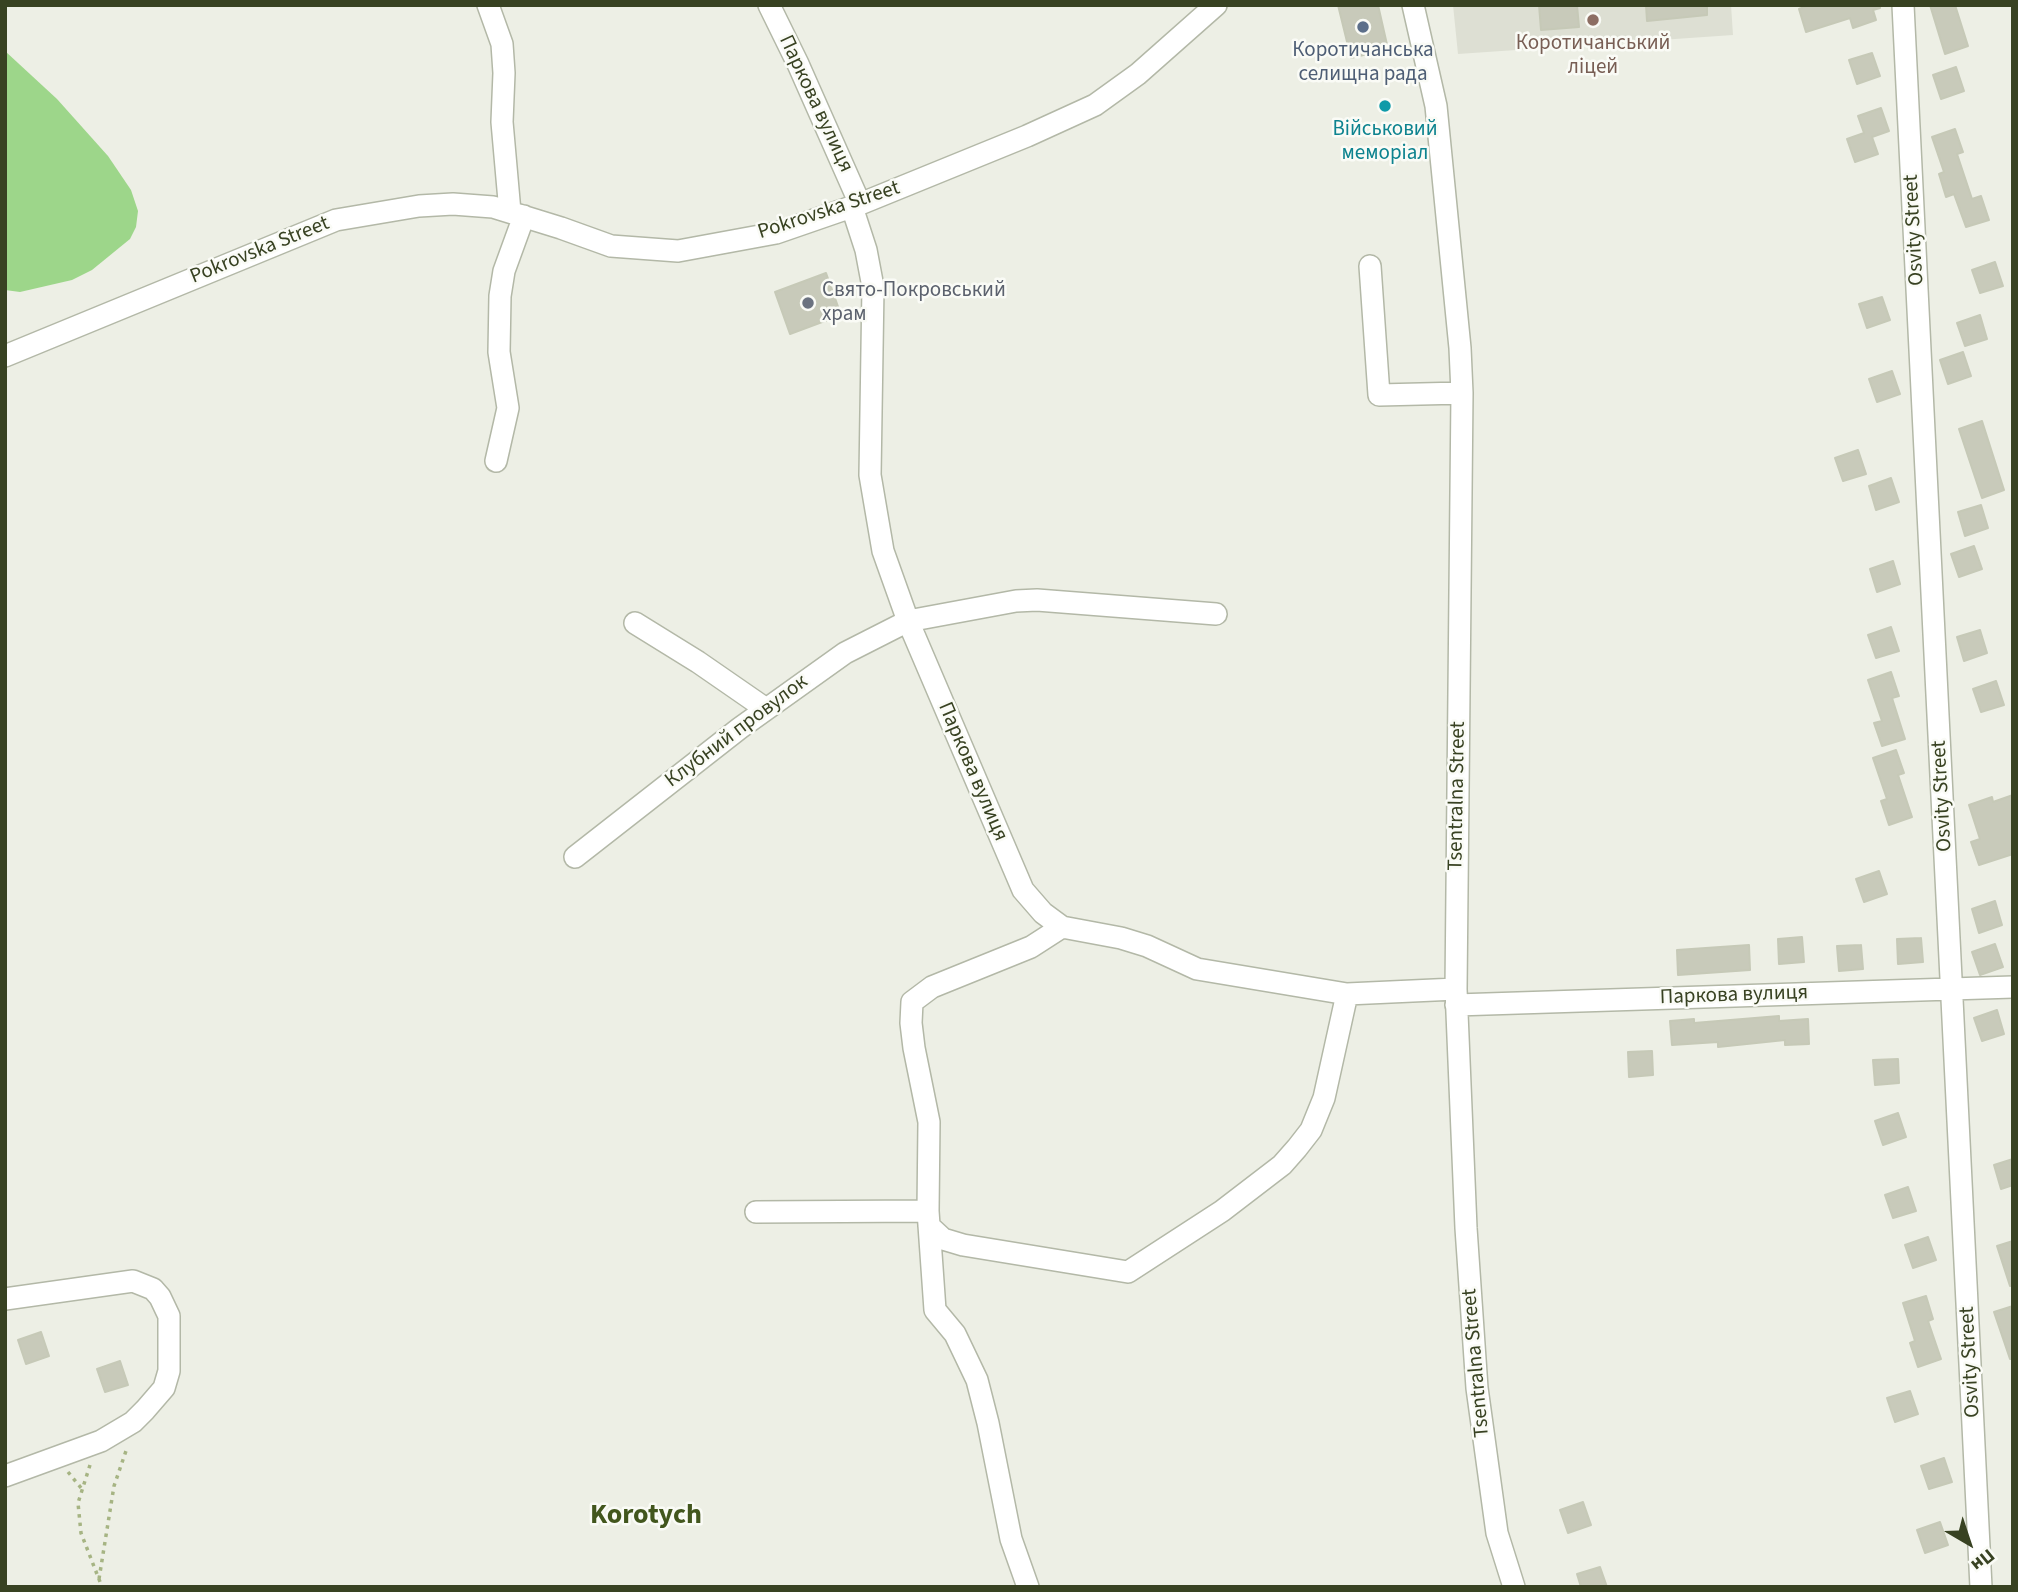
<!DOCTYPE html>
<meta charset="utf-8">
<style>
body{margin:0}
#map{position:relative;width:2018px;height:1592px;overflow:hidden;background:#edefe5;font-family:"Source Sans 3",sans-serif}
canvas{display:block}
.frame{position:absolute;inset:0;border:7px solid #384222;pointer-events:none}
.north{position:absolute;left:1934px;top:1508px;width:70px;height:70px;-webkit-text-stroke:5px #fafbf6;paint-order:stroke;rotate:141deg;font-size:19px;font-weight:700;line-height:28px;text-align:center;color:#384222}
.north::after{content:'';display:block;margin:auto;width:24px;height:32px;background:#384222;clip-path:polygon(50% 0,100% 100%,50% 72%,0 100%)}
</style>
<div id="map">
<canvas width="2018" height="1592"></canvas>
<div class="frame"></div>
<div class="north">Пн</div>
</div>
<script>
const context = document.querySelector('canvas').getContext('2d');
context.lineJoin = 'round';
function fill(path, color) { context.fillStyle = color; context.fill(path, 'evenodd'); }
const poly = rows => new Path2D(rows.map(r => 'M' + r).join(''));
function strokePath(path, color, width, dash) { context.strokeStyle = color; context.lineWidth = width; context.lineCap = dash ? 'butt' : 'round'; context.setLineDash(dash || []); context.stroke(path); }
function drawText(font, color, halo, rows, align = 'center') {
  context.font = font + ' "Source Sans 3",sans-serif'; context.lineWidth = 5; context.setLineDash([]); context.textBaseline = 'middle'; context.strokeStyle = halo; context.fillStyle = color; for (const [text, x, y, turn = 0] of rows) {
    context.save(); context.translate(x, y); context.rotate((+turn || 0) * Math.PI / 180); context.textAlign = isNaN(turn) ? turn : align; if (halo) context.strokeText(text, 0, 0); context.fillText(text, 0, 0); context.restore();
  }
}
fill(poly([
 [1453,5,1731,5,1733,35,1458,54]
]), '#dddfd3');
fill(poly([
 [5,51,57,99,108,156,131,190,138,211,136,227,130,239,92,270,72,280,20,292,5,290]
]), '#9dd68a');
const building = poly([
 [1338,5,1378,5,1388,49,1351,58,1338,5],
 [1539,5,1577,5,1579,27,1541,30,1539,5],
 [1646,5,1707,5,1707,15,1647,21,1646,5],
 [1809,5,1880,5,1880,8,1873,10,1876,20,1853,28,1850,18,1806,32,1799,9,1809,5],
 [1930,5,1955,5,1968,46,1945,54,1930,5],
 [1872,53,1880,76,1857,84,1849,60,1872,53],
 [1956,67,1964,91,1941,99,1933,75,1956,67],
 [1881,108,1889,131,1872,137,1878,154,1855,162,1847,139,1864,133,1858,116,1881,108],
 [1955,129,1963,152,1957,154,1972,199,1981,196,1989,220,1966,227,1954,194,1946,197,1939,174,1944,172,1932,137,1955,129],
 [1995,262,2003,286,1980,293,1972,270,1995,262],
 [826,273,841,315,790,334,775,292,826,273],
 [1882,297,1890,320,1867,328,1859,304,1882,297],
 [1980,315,1987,339,1965,346,1957,323,1980,315],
 [1963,352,1971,376,1948,384,1940,360,1963,352],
 [1892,371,1900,394,1877,402,1869,379,1892,371],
 [1982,421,2004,490,1982,498,1959,429,1982,421],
 [1858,450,1866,474,1843,481,1835,458,1858,450],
 [1891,478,1899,502,1876,510,1869,486,1891,478],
 [1981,505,1988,528,1965,536,1958,512,1981,505],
 [1974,546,1982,569,1959,577,1951,554,1974,546],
 [1893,561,1900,584,1877,592,1870,569,1893,561],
 [1891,627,1899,651,1876,658,1868,635,1891,627],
 [1980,630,1987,653,1964,661,1957,637,1980,630],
 [1891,672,1899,696,1892,698,1905,739,1882,746,1874,723,1882,721,1868,680,1891,672],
 [1996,681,2004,705,1981,712,1973,689,1996,681],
 [1896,750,1904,773,1898,775,1912,817,1889,825,1881,801,1887,799,1873,758,1896,750],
 [2013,795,2013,854,1979,865,1971,842,1980,839,1969,805,1992,797,1993,802,2013,795],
 [1879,871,1887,894,1864,902,1856,879,1879,871],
 [1995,901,2002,925,1979,933,1972,909,1995,901],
 [1802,937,1804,962,1779,964,1778,939,1802,937],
 [1921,938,1923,962,1898,964,1897,939,1921,938],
 [1995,944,2003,967,1980,975,1972,952,1995,944],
 [1749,945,1750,970,1678,975,1677,950,1749,945],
 [1861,945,1863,969,1839,971,1837,946,1861,945],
 [1997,1010,2004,1034,1982,1041,1974,1018,1997,1010],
 [1779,1016,1779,1021,1808,1019,1809,1044,1785,1045,1785,1040,1718,1047,1718,1042,1672,1045,1670,1021,1694,1019,1694,1023,1779,1016],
 [1652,1051,1653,1075,1629,1077,1628,1052,1652,1051],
 [1898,1059,1899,1083,1875,1085,1873,1060,1898,1059],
 [1898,1113,1906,1137,1883,1145,1875,1121,1898,1113],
 [2013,1159,2013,1185,2001,1189,1994,1165,2013,1159],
 [1908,1187,1916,1211,1893,1218,1885,1195,1908,1187],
 [1928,1237,1936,1260,1913,1268,1905,1245,1928,1237],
 [2013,1241,2013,1285,2010,1286,1997,1246,2013,1241],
 [1926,1296,1933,1319,1928,1321,1941,1359,1918,1367,1910,1343,1915,1341,1903,1303,1926,1296],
 [2013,1306,2013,1359,2010,1359,1994,1312,2013,1306],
 [41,1332,49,1356,26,1364,18,1340,41,1332],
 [120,1361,128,1385,105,1392,97,1369,120,1361],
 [1910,1391,1918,1414,1895,1422,1887,1398,1910,1391],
 [1944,1458,1952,1482,1929,1489,1921,1466,1944,1458],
 [1583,1502,1591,1525,1568,1533,1560,1510,1583,1502],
 [1940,1522,1948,1545,1925,1553,1917,1530,1940,1522],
 [1600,1567,1607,1587,1581,1587,1577,1574,1600,1567]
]);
fill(building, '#c8caba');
strokePath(building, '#c6c9b7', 2);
const minor = poly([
 [488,5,502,44,504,73,502,122,510,212],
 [769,5,798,64,860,204],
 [1413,5,1436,106,1460,348,1462,393,1456,989,1466,1228,1477,1388,1497,1533,1514,1587],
 [1903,5,1981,1587],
 [852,207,866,250,873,287,870,475,883,551,908,621,1023,890,1043,913,1062,927,1121,938,1147,946,1197,969,1347,994,1456,989],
 [1370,266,1379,395,1462,393],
 [5,356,336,220,419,206,453,204,493,207,561,228,611,246,678,251,776,233,860,204,1027,136,1095,105,1138,74,1216,5],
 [496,461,508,408,499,352,500,296,504,271,524,216],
 [635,623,698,662,766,709],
 [575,857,740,728,845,653,908,621,1016,601,1037,600,1216,614],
 [1456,1005,2013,987],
 [756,1212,928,1211],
 [929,1226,943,1239,963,1245,1128,1272,1222,1211,1282,1165,1297,1148,1311,1130,1324,1098,1347,994],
 [5,1299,133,1281,153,1289,160,1297,169,1316,169,1371,164,1388,145,1410,133,1422,101,1441,5,1476],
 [1028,1587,1011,1539,988,1423,977,1380,955,1334,935,1310,928,1211,929,1122,914,1048,911,1023,912,1002,932,987,1031,947,1062,927]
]);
strokePath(minor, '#b3b8a7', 24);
strokePath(poly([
 [90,1465,78,1503,81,1533,102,1587],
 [68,1472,82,1489],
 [99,1579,114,1486,127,1448]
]), '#a6b483', 3.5, [3.5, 5]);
strokePath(minor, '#fff', 21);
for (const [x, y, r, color] of [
 [1593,20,7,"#8d6e63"],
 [1363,27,7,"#5c6f8a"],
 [1385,106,7,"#0f9aa8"],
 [808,303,7,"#6b7280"]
]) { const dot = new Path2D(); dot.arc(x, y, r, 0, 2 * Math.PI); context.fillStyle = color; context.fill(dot); strokePath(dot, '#fafbf6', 2.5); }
drawText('21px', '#785e54', '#fafbf6', [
 ["Коротичанський",1593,44],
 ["ліцей",1593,68]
]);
drawText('21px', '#4e5e75', '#fafbf6', [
 ["Коротичанська",1363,51],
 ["селищна рада",1363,75]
]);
drawText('21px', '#384222', '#fafbf6', [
 ["Паркова вулиця",815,104,65],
 ["Pokrovska Street",829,211,-18],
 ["Osvity Street",1915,230,-93],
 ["Pokrovska Street",260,251,-22],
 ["Клубний провулок",737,732,-37],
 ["Паркова вулиця",972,772,67],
 ["Tsentralna Street",1458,796,-89],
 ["Osvity Street",1943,796,-93],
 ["Паркова вулиця",1734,996,-2],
 ["Osvity Street",1971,1362,-93],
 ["Tsentralna Street",1477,1363,-95]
]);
drawText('21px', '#0d838f', '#fafbf6', [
 ["Військовий",1385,130],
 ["меморіал",1385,154]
]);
drawText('21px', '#5b616d', '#fafbf6', [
 ["Свято-Покровський",822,291],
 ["храм",822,315]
], 'left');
drawText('bold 28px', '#42561d', '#fafbf6', [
 ["Korotych",646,1517]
]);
</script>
